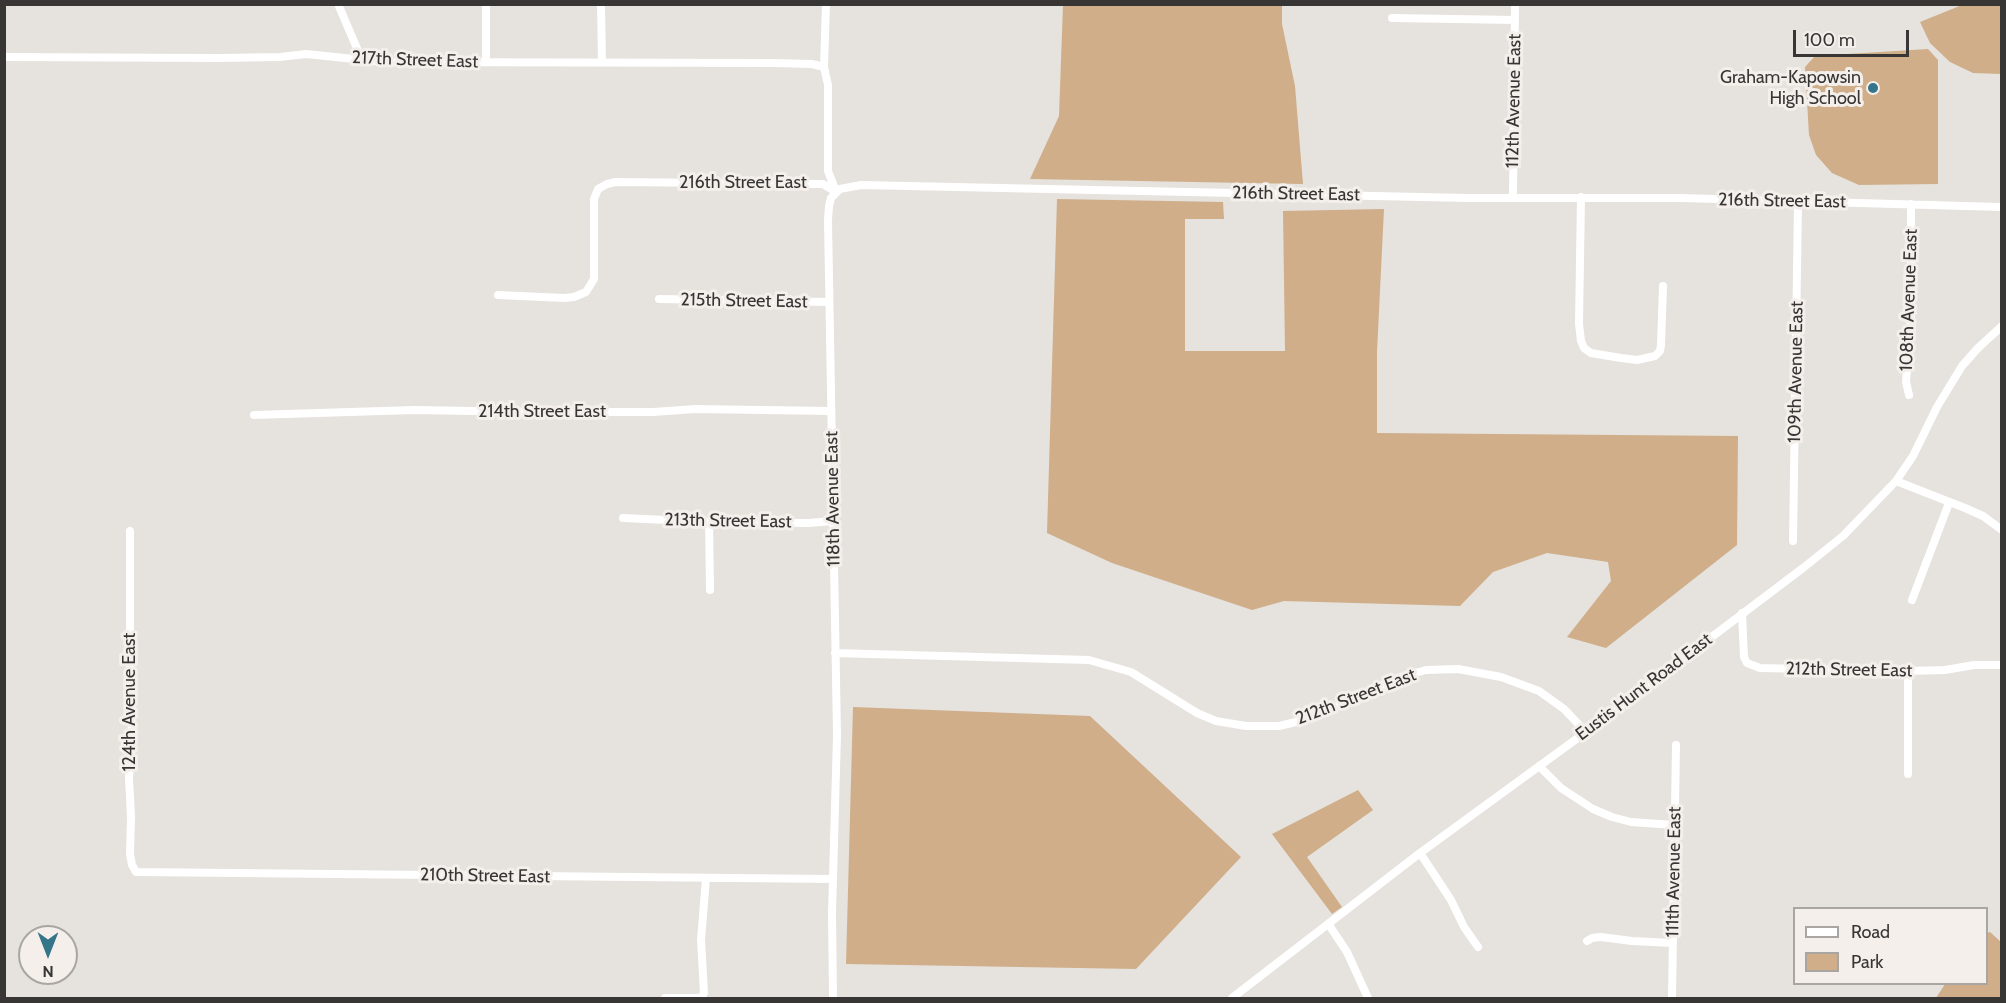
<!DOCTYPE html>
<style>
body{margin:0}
#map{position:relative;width:2006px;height:1003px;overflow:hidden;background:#e6e2dd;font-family:Cabin,sans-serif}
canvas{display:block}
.frame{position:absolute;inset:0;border:6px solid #373634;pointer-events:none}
.legend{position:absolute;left:1793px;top:907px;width:195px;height:78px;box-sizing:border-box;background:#f4efeb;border:2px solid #a8a5a2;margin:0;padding:8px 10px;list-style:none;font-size:18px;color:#373634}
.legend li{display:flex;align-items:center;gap:12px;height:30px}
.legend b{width:30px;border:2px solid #a8a5a2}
.north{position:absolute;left:18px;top:925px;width:60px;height:60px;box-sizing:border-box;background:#f4efeb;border:2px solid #a8a5a2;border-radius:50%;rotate:180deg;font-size:16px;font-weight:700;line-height:24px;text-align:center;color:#373634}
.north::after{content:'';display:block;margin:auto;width:21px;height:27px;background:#357589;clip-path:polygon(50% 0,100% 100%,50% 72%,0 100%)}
.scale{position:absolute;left:1793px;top:30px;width:116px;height:27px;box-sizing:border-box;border:3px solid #373634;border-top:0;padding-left:8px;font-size:18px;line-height:21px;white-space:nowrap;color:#373634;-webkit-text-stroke:4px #f4efeb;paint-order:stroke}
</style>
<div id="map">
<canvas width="2006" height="1003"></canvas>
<div class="frame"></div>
<ul class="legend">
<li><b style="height:8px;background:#fff"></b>Road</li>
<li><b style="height:16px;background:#cfae89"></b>Park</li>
</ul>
<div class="north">N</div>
<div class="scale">100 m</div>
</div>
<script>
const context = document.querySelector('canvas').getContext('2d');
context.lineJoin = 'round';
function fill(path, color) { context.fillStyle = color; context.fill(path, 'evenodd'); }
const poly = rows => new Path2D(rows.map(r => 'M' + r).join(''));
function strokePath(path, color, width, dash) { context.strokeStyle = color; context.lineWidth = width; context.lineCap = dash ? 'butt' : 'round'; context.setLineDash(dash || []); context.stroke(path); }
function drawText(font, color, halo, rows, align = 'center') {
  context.font = font + ' Cabin,sans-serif'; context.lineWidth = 6; context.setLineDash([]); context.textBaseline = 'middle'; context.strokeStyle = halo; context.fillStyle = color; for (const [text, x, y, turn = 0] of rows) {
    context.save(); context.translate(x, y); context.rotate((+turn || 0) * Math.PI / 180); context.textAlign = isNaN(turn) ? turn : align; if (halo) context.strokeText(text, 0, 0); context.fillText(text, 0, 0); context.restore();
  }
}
fill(poly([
 [1063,5,1282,5,1282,24,1295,86,1303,184,1030,179,1059,116],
 [1962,5,2001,5,2001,74,1973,73,1950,62,1930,43,1920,22],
 [1928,49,1938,60,1938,184,1859,185,1832,173,1816,155,1809,135,1805,67,1815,56],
 [1057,199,1223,202,1224,219,1185,219,1185,351,1285,351,1283,211,1384,209,1377,352,1377,433,1738,436,1737,545,1606,648,1567,637,1611,581,1608,562,1547,553,1493,572,1460,606,1284,601,1252,610,1112,563,1047,533],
 [853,707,1090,716,1241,857,1136,969,846,964],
 [1358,790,1373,810,1307,857,1342,907,1332,914,1272,834],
 [1990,932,2001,942,2001,998,1936,998,1945,984,1986,984,1987,933]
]), '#cfae89');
strokePath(poly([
 [338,4,362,60],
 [601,4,602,62],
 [826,4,824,67,828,85,828,171,835,189],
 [1392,18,1515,20],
 [4,57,218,58,280,57,306,54,383,62,773,63,812,64,824,67],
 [486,62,486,4],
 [1581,197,1579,324,1581,341,1584,348,1591,353,1621,358,1637,360,1655,356,1660,351,1661,345,1663,286],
 [1513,198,1515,4],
 [498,295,564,298,574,297,586,292,594,279,594,199,598,189,607,184,616,182,823,184,836,192],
 [659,299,828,302],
 [1909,395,1906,382,1911,317,1911,204],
 [254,415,414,410,530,412,653,412,695,409,831,411],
 [1896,481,1965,508,1983,516,2002,530],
 [623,518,709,522,809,523,833,521],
 [709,522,710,590],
 [130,531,130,677,132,736,129,778,131,817,130,854,132,865,136,872,833,879],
 [1793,541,1798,202],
 [1912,600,1949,503],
 [1742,613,1744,657,1747,663,1760,668,1908,671,1945,670,1974,665,2002,665],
 [835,653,1089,660,1131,672,1197,713,1216,721,1246,726,1279,726,1296,722,1312,718,1397,678,1426,670,1458,669,1501,677,1539,691,1564,709,1586,732],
 [1539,766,1561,788,1593,809,1612,817,1631,822,1675,825],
 [1908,774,1908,671],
 [1420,853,1451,900,1464,927,1478,947],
 [1329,925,1347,952,1368,998],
 [1587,941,1592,938,1601,937,1632,941,1672,943],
 [665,998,697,998,702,997,704,993,701,940,706,878],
 [833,998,832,913,837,735,828,220,829,206,831,198,840,189,861,185,1468,198,1680,198,2002,207],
 [1232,998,1420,853,1586,732,1803,568,1843,536,1896,481,1913,456,1937,407,1962,366,1978,348,2002,326],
 [1672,998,1676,745]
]), '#fff', 8);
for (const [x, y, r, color] of [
 [1873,88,6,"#357589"]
]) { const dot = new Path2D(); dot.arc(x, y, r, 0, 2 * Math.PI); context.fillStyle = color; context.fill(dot); strokePath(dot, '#f4efeb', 2); }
drawText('18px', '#373634', '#f4efeb', [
 ["217th Street East",415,60,2],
 ["112th Avenue East",1514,101,-89],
 ["216th Street East",743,183],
 ["216th Street East",1296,194,1],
 ["216th Street East",1782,201,1],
 ["108th Avenue East",1909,300,-88],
 ["215th Street East",744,301,1],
 ["109th Avenue East",1796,372,-89],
 ["214th Street East",542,412],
 ["118th Avenue East",833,499,-91],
 ["213th Street East",728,521,1],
 ["212th Street East",1849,670,1],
 ["Eustis Hunt Road East",1644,687,-37],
 ["212th Street East",1356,697,-21],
 ["124th Avenue East",130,702,-90],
 ["111th Avenue East",1674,872,-89],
 ["210th Street East",485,876,1]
]);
drawText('18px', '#373634', '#f4efeb', [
 ["Graham-Kapowsin",1861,78],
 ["High School",1861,99]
], 'right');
</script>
